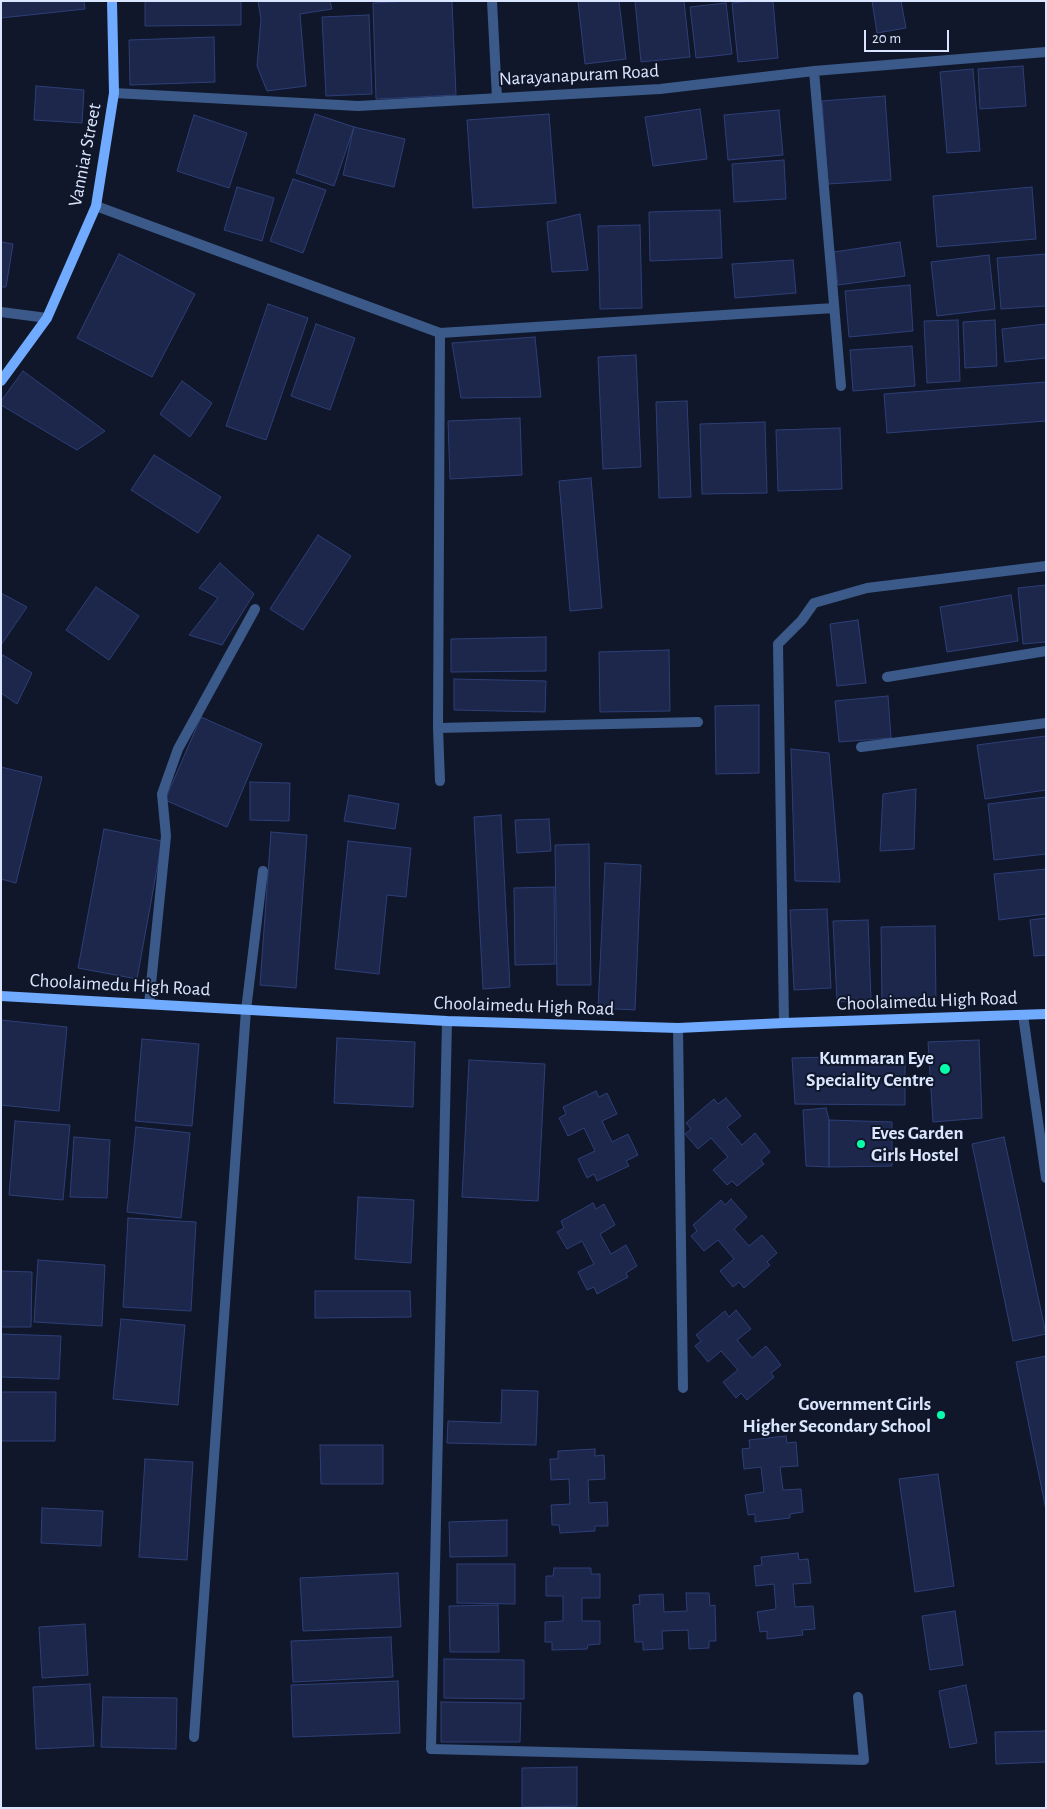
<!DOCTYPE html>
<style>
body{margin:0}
#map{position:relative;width:1047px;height:1809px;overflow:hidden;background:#10172a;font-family:"Alegreya Sans",sans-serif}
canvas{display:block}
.frame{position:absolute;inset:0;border:2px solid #dae6ff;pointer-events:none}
.scale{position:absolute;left:864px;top:30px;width:85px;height:22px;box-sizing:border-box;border:2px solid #dae6ff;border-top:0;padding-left:6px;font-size:15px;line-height:18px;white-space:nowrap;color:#dae6ff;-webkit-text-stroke:4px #10172a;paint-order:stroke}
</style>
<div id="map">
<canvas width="1047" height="1809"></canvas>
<div class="frame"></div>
<div class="scale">20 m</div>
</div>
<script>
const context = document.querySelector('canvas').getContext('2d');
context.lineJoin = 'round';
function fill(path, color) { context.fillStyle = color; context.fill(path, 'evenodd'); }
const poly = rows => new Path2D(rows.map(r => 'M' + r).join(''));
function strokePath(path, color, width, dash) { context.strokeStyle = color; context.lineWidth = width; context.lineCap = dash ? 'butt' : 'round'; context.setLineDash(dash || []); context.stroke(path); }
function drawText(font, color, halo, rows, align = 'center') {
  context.font = font + ' "Alegreya Sans",sans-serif'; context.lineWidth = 4; context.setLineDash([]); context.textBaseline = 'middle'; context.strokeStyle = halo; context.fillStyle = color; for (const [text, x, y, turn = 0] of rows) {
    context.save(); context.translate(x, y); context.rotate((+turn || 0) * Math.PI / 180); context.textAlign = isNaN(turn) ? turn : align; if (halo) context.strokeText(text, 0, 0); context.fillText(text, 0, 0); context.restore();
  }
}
const building = poly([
 [1,1,84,1,85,9,1,18,1,1],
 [145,1,241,1,241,25,145,26,145,1],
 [258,1,330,1,332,9,300,14,306,86,267,91,257,66,261,19,258,1],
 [412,1,452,1,456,95,376,99,373,3,412,1],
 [578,1,619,1,626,59,585,64,578,1],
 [635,1,684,1,690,57,641,62,635,1],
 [753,1,773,1,778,58,738,62,732,3,753,1],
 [872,1,901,1,906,28,877,33,872,1],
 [726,3,732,54,696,58,690,7,726,3],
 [369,15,372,94,326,96,322,17,369,15],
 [214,37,215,82,130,85,129,40,214,37],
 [1023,66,1026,106,980,109,978,69,1023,66],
 [973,69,980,151,947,153,940,72,973,69],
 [36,86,84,90,82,123,34,120,36,86],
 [885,96,891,180,828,184,822,101,885,96],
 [700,109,707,159,653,166,645,117,700,109],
 [779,110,783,155,728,160,724,115,779,110],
 [315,114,354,127,334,186,296,173,315,114],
 [549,114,556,203,473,208,467,120,549,114],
 [194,115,247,133,229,188,177,171,194,115],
 [354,127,405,139,394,187,343,175,354,127],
 [784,160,786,199,734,202,732,164,784,160],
 [293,179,326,190,303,253,270,241,293,179],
 [237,187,274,198,262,241,224,230,237,187],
 [1032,187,1036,239,937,247,933,196,1032,187],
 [720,210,722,258,650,261,649,212,720,210],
 [580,214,588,270,552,272,547,222,580,214],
 [640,225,642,308,600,309,598,226,640,225],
 [1,242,13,244,6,287,1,287,1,242],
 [900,242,905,276,838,285,834,252,900,242],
 [119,254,195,294,152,377,77,338,119,254],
 [1046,254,1046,306,1001,309,997,258,1046,254],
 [989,255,995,309,937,316,931,262,989,255],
 [793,260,796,293,735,298,732,264,793,260],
 [910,285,913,331,849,337,845,291,910,285],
 [268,304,308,318,266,440,226,426,268,304],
 [958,320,960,381,927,383,924,321,958,320],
 [995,320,997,366,965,368,963,322,995,320],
 [316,324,355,338,330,410,291,396,316,324],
 [1046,324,1046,358,1005,362,1002,329,1046,324],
 [535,337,541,397,461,398,452,343,535,337],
 [912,346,915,386,853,391,850,350,912,346],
 [636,355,641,467,603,469,598,357,636,355],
 [23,371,105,431,77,450,1,405,1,401,23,371],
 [182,381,212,403,190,437,160,414,182,381],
 [1046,382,1046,421,887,433,884,394,1046,382],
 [687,401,691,497,659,498,656,402,687,401],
 [520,418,522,475,450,479,448,421,520,418],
 [765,422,767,493,702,494,700,424,765,422],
 [840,428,842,489,778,491,776,430,840,428],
 [154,455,221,497,198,533,131,490,154,455],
 [591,478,602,608,570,611,559,481,591,478],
 [318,535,351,556,303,630,270,609,318,535],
 [220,563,254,594,222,645,189,635,218,598,199,588,220,563],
 [1046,585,1046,642,1023,644,1018,588,1046,585],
 [96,587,139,616,109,660,66,630,96,587],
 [1,593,27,607,1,645,1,593],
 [1011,595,1018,641,947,652,940,607,1011,595],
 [858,620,866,683,837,686,830,624,858,620],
 [546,637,546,671,451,672,451,639,546,637],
 [669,650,670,711,600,712,599,652,669,650],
 [3,655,32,673,17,704,1,693,1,659,3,655],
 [454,679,546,681,545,712,454,710,454,679],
 [888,696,891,738,839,742,835,701,888,696],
 [759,705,759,773,716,774,715,706,759,705],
 [201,717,262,744,227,827,165,800,201,717],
 [1046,736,1046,790,985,799,977,745,1046,736],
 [791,749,829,753,840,882,795,881,791,749],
 [1,767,42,777,16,883,1,879,1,767],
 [250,782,290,783,289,821,250,820,250,782],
 [916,789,914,849,880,851,883,794,916,789],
 [349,795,399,804,395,829,344,821,349,795],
 [1046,797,1046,854,994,860,988,804,1046,797],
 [501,815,510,987,483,989,474,817,501,815],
 [549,819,551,851,517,853,515,820,549,819],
 [104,829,162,841,137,979,78,968,104,829],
 [271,832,307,835,296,988,260,985,271,832],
 [348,841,411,848,406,897,387,895,379,974,335,969,348,841],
 [589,844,591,985,557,985,555,845,589,844],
 [605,863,641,865,635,1010,598,1008,605,863],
 [1046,869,1046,914,999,920,994,874,1046,869],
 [554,887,555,964,515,965,514,888,554,887],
 [827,909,831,988,794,990,790,910,827,909],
 [1046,918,1046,955,1034,956,1030,920,1046,918],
 [868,920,871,1000,837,1002,833,921,868,920],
 [935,926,936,1001,882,1001,881,927,935,926],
 [1,1020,67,1027,59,1111,1,1105,1,1020],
 [337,1038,415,1042,413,1107,334,1103,337,1038],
 [142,1039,199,1044,192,1126,135,1121,142,1039],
 [979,1040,982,1118,933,1122,928,1042,979,1040],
 [905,1055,905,1105,795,1104,792,1058,905,1055],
 [469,1060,545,1064,538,1201,462,1197,469,1060],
 [596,1091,599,1097,607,1093,617,1114,602,1121,612,1142,628,1134,638,1155,626,1161,629,1166,597,1181,594,1174,587,1178,578,1159,595,1151,584,1128,568,1136,559,1118,566,1114,563,1107,596,1091],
 [726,1098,741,1116,727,1127,742,1145,755,1133,770,1152,761,1160,764,1164,737,1186,732,1181,727,1185,713,1170,728,1157,711,1138,698,1149,685,1134,691,1129,686,1123,714,1099,718,1104,726,1098],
 [826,1108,829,1120,829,1167,806,1166,803,1110,826,1108],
 [829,1120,892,1122,892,1166,829,1167,829,1120],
 [15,1121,70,1125,63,1200,9,1195,15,1121],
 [136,1127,190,1133,181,1218,127,1212,136,1127],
 [74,1137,110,1140,107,1198,70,1197,74,1137],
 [1004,1137,1046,1334,1013,1341,972,1144,1004,1137],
 [358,1197,414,1200,411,1263,355,1259,358,1197],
 [731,1199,747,1217,734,1229,749,1246,762,1235,777,1253,767,1262,770,1265,744,1288,739,1282,733,1287,720,1271,734,1259,718,1240,704,1251,691,1236,697,1231,693,1225,721,1200,725,1205,731,1199],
 [593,1203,596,1209,604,1204,615,1225,600,1234,611,1254,626,1245,637,1266,626,1273,628,1277,597,1294,594,1287,587,1290,578,1272,594,1264,582,1241,567,1249,557,1232,564,1228,561,1221,593,1203],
 [128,1218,196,1222,191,1311,123,1307,128,1218],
 [38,1260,105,1265,102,1326,34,1322,38,1260],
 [1,1271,32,1272,31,1327,1,1327,1,1271],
 [315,1291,410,1291,411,1317,315,1318,315,1291],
 [736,1310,751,1329,737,1340,752,1358,766,1346,781,1365,771,1373,774,1377,747,1400,741,1393,736,1398,723,1382,738,1370,721,1351,708,1362,695,1346,701,1341,696,1335,725,1311,729,1317,736,1310],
 [121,1319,185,1325,178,1405,113,1399,121,1319],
 [1,1334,61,1336,59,1379,1,1377,1,1334],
 [1046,1356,1046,1510,1016,1362,1046,1356],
 [502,1390,538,1391,536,1445,447,1443,448,1421,501,1423,502,1390],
 [1,1392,56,1392,55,1441,1,1441,1,1392],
 [786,1436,787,1443,796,1442,798,1466,780,1467,783,1490,801,1489,803,1512,790,1514,790,1518,755,1522,755,1514,748,1515,745,1495,764,1492,761,1467,744,1469,742,1449,750,1448,749,1440,786,1436],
 [320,1445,383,1445,383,1484,321,1484,320,1445],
 [595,1449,595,1456,604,1455,605,1479,588,1480,589,1503,607,1502,608,1526,595,1526,595,1531,560,1533,559,1525,552,1525,551,1505,570,1504,569,1479,551,1480,550,1459,558,1459,558,1451,595,1449],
 [145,1459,193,1462,187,1560,139,1557,145,1459],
 [938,1474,954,1586,915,1592,899,1479,938,1474],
 [42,1508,103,1511,101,1546,41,1543,42,1508],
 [507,1520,507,1556,450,1557,449,1522,507,1520],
 [798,1553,799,1560,808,1559,811,1583,793,1584,795,1607,813,1606,815,1629,802,1630,803,1635,767,1639,767,1631,760,1632,757,1612,776,1609,774,1584,756,1586,754,1566,762,1565,761,1557,798,1553],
 [457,1564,515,1564,515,1604,457,1603,457,1564],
 [554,1568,591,1568,591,1574,600,1574,600,1598,582,1598,582,1621,600,1621,600,1644,588,1645,587,1649,552,1650,552,1642,545,1642,545,1622,563,1621,563,1596,546,1596,546,1576,553,1576,554,1568],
 [398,1573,401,1627,303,1631,300,1578,398,1573],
 [686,1593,709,1593,710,1606,715,1605,716,1641,709,1641,709,1648,689,1649,688,1630,662,1631,663,1649,643,1650,643,1642,635,1642,633,1605,640,1604,639,1595,663,1594,664,1612,687,1611,686,1593],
 [498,1605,499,1652,450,1652,449,1606,498,1605],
 [955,1611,963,1665,930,1670,922,1616,955,1611],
 [85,1624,88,1675,42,1678,39,1627,85,1624],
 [391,1637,393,1677,293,1682,291,1641,391,1637],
 [444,1659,524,1660,524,1699,444,1698,444,1659],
 [398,1681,400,1733,293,1737,291,1685,398,1681],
 [90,1684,94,1746,36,1749,33,1687,90,1684],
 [966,1685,977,1743,950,1748,939,1691,966,1685],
 [103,1697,177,1698,176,1749,101,1747,103,1697],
 [441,1702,521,1703,520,1742,441,1742,441,1702],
 [1046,1731,1046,1762,996,1764,995,1732,1046,1731],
 [577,1767,577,1806,522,1807,522,1768,577,1767]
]);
fill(building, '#1c274b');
strokePath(building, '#2e3f78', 1);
strokePath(poly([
 [246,1010,263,871],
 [678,1028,683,1388]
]), '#3b5a89', 10);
strokePath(poly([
 [492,1,497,98],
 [814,71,841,386],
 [114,93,358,106,660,89,814,71,1046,52],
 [96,206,440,333,834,308],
 [1,312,47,318],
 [887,677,1046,651],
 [438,728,698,722],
 [861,747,1046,723],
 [440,781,438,728,440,333],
 [149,1004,166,836,162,794,178,749,255,609],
 [1023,1015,1046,1178],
 [447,1021,431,1749,864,1760,858,1697],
 [784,1023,778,644,802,620,814,603,867,588,1046,566],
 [194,1737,246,1010]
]), '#3b5a89', 10);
strokePath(poly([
 [1,381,47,318,96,206,114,93,112,1],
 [1,996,447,1021,678,1028,784,1023,1046,1014]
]), '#71abff', 10);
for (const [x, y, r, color] of [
 [945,1069,6,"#06ffab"],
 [861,1144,5,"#06ffab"],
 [941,1415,5,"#06ffab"]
]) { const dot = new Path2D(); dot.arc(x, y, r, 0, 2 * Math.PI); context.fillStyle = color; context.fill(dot); strokePath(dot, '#10172a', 2); }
drawText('19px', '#dae6ff', '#10172a', [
 ["Narayanapuram Road",579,75,-3],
 ["Vanniar Street",85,155,-79],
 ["Choolaimedu High Road",120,985,3],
 ["Choolaimedu High Road",927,1001,-2],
 ["Choolaimedu High Road",524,1006,2]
]);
drawText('bold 19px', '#dae6ff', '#10172a', [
 ["Kummaran Eye",934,1058],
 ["Speciality Centre",934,1080],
 ["Eves Garden",871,1133,"left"],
 ["Girls Hostel",871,1155,"left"],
 ["Government Girls",931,1404],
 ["Higher Secondary School",931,1426]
], 'right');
</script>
